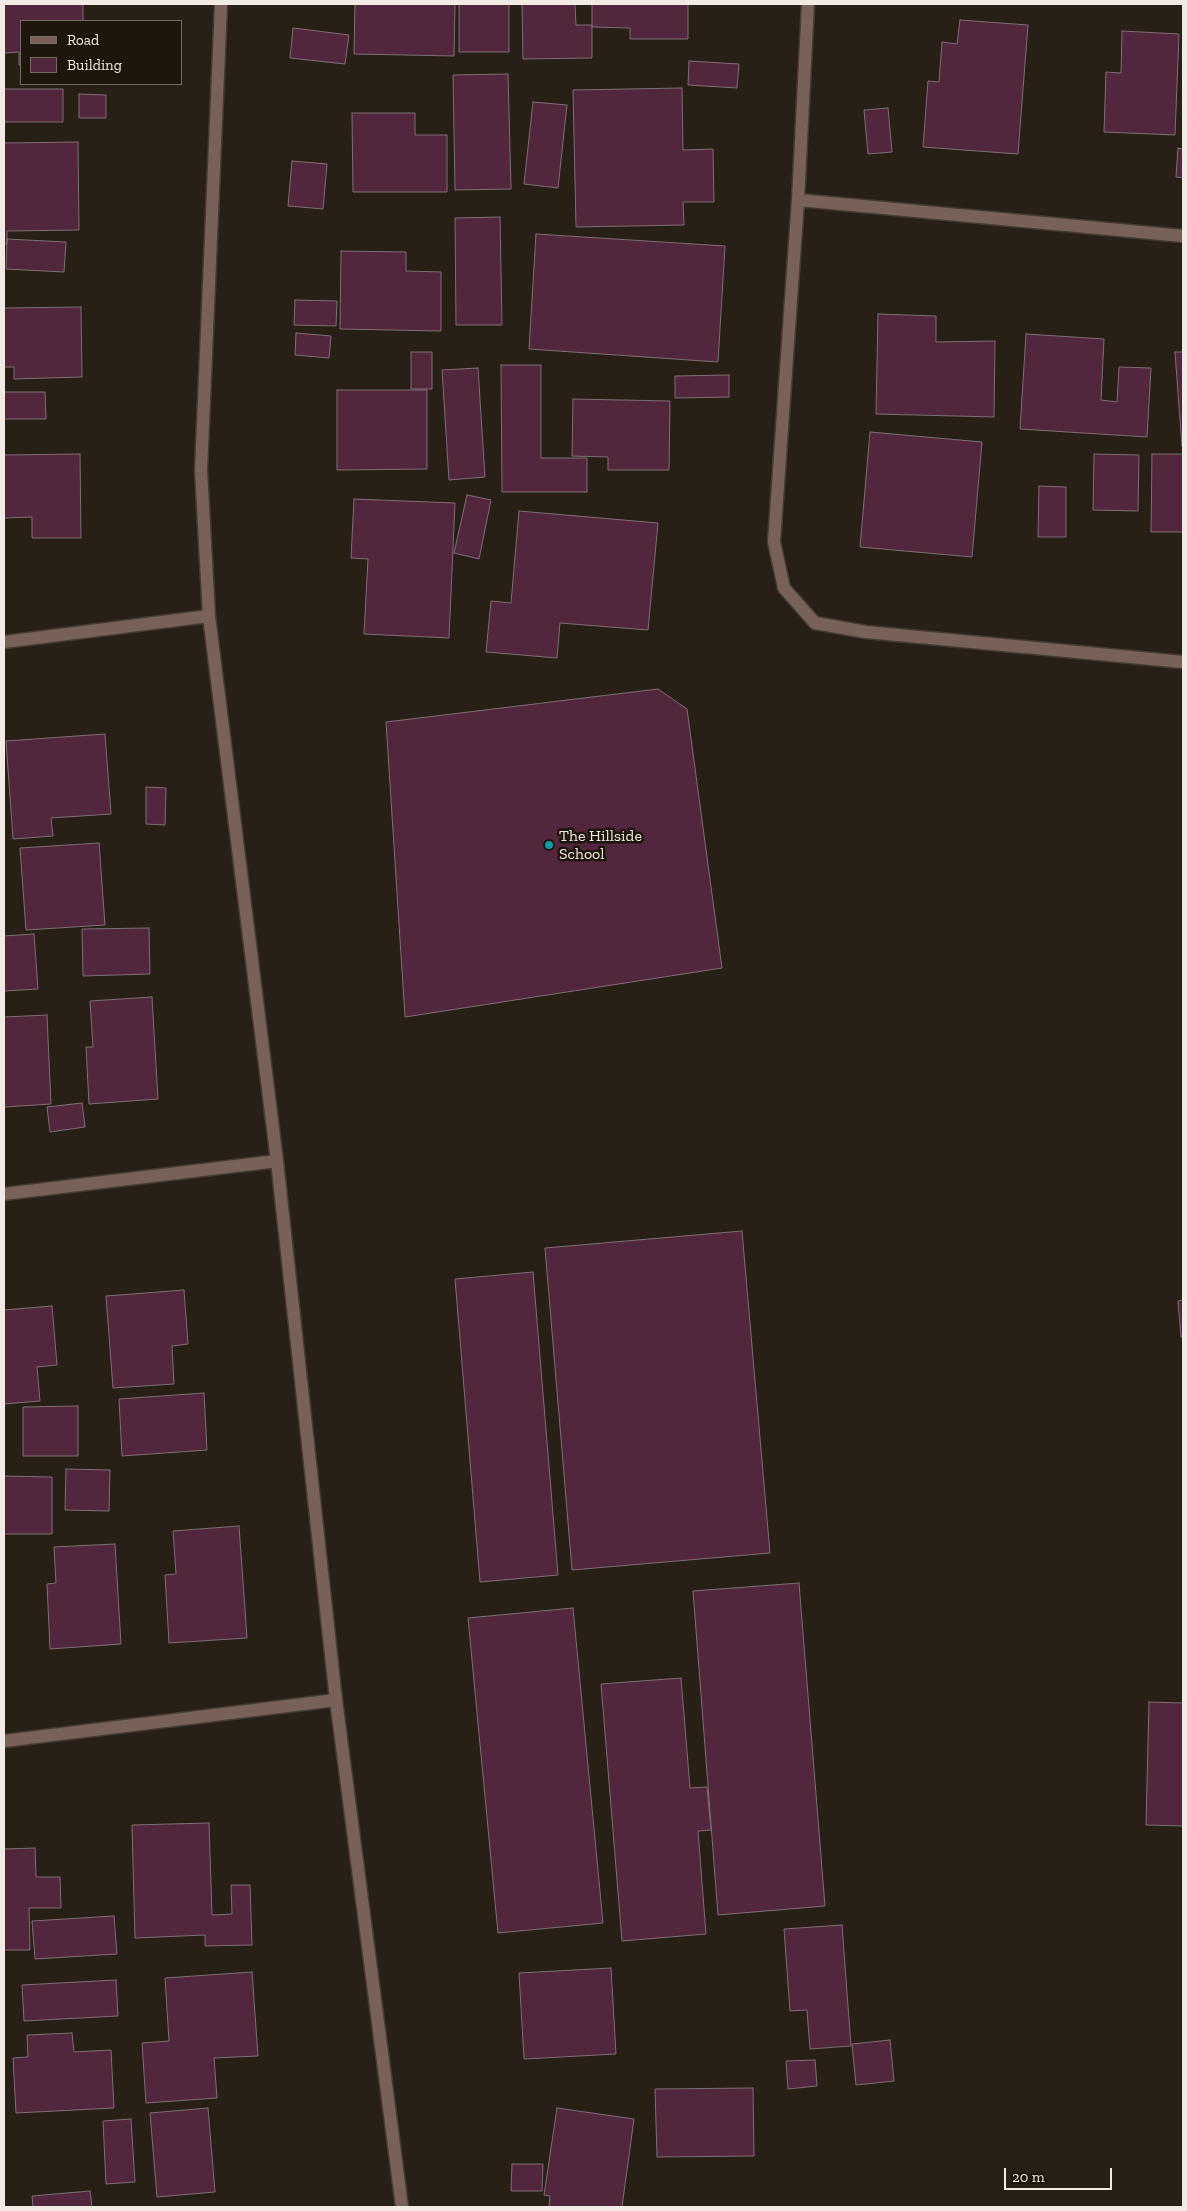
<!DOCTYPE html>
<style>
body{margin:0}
#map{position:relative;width:1187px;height:2211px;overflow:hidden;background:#281f16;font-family:"Zilla Slab",serif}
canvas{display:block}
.frame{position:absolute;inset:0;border:5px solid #f2ebe5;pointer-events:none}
.legend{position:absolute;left:20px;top:20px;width:162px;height:65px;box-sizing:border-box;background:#1e150d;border:1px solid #736b63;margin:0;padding:6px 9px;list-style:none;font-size:15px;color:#f2ebe5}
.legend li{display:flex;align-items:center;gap:10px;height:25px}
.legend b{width:25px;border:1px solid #736b63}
.scale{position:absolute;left:1004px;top:2168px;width:108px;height:22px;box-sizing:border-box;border:2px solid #f2ebe5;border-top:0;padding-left:6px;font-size:15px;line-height:18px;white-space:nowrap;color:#f2ebe5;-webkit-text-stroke:4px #1e150d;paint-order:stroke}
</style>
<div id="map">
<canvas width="1187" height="2211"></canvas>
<div class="frame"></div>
<ul class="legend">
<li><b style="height:6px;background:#786158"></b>Road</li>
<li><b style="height:14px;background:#52263d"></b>Building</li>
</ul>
<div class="scale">20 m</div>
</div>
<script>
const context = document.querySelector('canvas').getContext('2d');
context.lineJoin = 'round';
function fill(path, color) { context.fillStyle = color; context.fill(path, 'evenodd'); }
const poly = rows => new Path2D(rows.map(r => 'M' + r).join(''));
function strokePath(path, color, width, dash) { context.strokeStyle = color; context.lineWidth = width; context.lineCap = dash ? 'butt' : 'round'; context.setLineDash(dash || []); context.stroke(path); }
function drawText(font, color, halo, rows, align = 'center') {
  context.font = font + ' "Zilla Slab",serif'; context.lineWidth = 5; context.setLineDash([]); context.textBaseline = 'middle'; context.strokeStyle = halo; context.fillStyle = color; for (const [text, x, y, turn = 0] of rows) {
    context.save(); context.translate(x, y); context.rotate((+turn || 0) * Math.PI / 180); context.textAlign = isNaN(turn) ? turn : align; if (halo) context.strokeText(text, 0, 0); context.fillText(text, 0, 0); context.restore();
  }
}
const building = poly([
 [4,4,83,4,83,21,21,21,21,65,19,65,19,52,4,53,4,4],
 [355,4,455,4,454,56,354,54,355,4],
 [459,4,509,4,509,52,459,52,459,4],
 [522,4,575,4,576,25,592,25,592,58,523,59,522,4],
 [592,4,688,4,688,39,630,39,630,28,592,27,592,4],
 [960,20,1028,25,1018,154,923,147,928,81,939,82,942,42,957,44,960,20],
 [293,28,349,35,345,64,290,58,293,28],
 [1122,31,1179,34,1175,135,1104,132,1106,72,1121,73,1122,31],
 [689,61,739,64,737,88,688,85,689,61],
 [508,74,511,189,455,190,453,75,508,74],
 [682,88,683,150,713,149,714,202,683,202,684,225,576,227,573,90,682,88],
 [4,89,63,89,63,122,4,122,4,89],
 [79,94,106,95,106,118,79,118,79,94],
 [533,102,567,105,558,188,524,184,533,102],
 [888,108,892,152,868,154,864,110,888,108],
 [352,113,415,113,415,135,447,135,447,192,353,192,352,113],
 [78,142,79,230,7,231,7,244,4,244,4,143,78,142],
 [1178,148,1183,149,1183,178,1176,177,1178,148],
 [292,161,327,164,323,209,288,206,292,161],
 [500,217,502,325,456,325,455,218,500,217],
 [536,234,725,246,718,362,529,349,536,234],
 [7,239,66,242,64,272,6,269,7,239],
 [341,251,406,252,406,271,441,272,441,331,340,329,341,251],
 [295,300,337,301,336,326,294,325,295,300],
 [81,307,82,377,14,379,14,367,4,367,4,308,81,307],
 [878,314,936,316,936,342,995,341,994,417,876,414,878,314],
 [296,333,331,336,329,358,295,355,296,333],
 [1026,334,1104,339,1101,400,1117,402,1119,367,1151,368,1147,437,1020,429,1026,334],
 [411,352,432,352,432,389,411,389,411,352],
 [1175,352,1183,352,1183,447,1182,447,1175,352],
 [501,365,541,365,541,458,587,458,587,492,502,492,501,365],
 [478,368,485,477,449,480,442,370,478,368],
 [729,375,729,397,675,398,675,376,729,375],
 [337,390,427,390,427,469,337,470,337,390],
 [4,392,45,392,46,419,4,419,4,392],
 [573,399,670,401,669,470,608,470,608,457,572,456,573,399],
 [870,432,982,442,972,557,860,547,870,432],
 [80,454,81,538,32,538,32,517,4,518,4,455,80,454],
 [1094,454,1139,455,1138,511,1093,510,1094,454],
 [1152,454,1183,454,1183,532,1151,532,1152,454],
 [1039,486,1066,487,1066,537,1038,537,1039,486],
 [467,495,491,500,479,559,454,553,467,495],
 [354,499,455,503,449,638,364,634,368,559,351,558,354,499],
 [519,511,658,523,648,630,560,623,557,658,486,652,491,601,511,603,519,511],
 [658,689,687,709,722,968,405,1017,386,722,658,689],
 [105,734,111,814,51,818,53,836,13,839,6,741,105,734],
 [146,787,166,788,165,825,146,824,146,787],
 [99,843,105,925,26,930,20,848,99,843],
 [149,928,150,974,83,976,82,929,149,928],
 [34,934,38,989,4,991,4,936,34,934],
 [152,997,158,1099,89,1104,86,1047,93,1047,90,1001,152,997],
 [47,1015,51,1104,4,1107,4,1017,47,1015],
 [82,1103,85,1127,50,1132,47,1107,82,1103],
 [742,1231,770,1553,572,1570,545,1248,742,1231],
 [533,1272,558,1575,480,1582,455,1279,533,1272],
 [184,1290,188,1344,172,1346,174,1384,113,1388,106,1296,184,1290],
 [1183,1300,1183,1337,1181,1337,1178,1301,1183,1300],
 [52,1306,57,1365,37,1367,40,1401,4,1404,4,1310,52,1306],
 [204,1393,207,1450,122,1456,119,1399,204,1393],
 [78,1406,78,1456,23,1456,23,1407,78,1406],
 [66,1469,110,1470,109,1511,65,1510,66,1469],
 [4,1476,52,1477,52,1534,4,1534,4,1476],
 [239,1526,247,1638,169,1643,165,1575,176,1574,173,1531,239,1526],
 [115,1544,121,1644,50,1649,47,1584,56,1583,54,1547,115,1544],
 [799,1583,825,1906,718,1915,693,1591,799,1583],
 [573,1608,603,1923,498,1933,468,1618,573,1608],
 [681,1678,690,1788,707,1787,711,1830,698,1831,706,1934,622,1941,601,1684,681,1678],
 [1149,1702,1183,1703,1183,1826,1146,1825,1149,1702],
 [209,1823,212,1915,232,1914,231,1885,250,1885,252,1945,205,1946,205,1935,135,1938,132,1825,209,1823],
 [35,1848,36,1877,60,1877,61,1908,29,1908,30,1950,4,1950,4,1849,35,1848],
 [114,1916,117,1954,35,1959,32,1921,114,1916],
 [842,1925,851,2046,810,2049,807,2010,790,2011,784,1929,842,1925],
 [611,1968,616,2054,524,2059,519,1973,611,1968],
 [252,1972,258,2056,214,2058,217,2098,146,2103,142,2043,169,2041,165,1978,252,1972],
 [116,1980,118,2016,24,2021,22,1985,116,1980],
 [72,2033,74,2052,111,2050,114,2108,16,2113,13,2058,28,2057,27,2035,72,2033],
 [890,2040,894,2081,856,2085,852,2044,890,2040],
 [815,2060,817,2086,788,2089,786,2061,815,2060],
 [753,2088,754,2156,657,2157,655,2089,753,2088],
 [208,2108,215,2192,157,2197,150,2113,208,2108],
 [557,2108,634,2119,622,2207,549,2207,550,2196,544,2195,557,2108],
 [131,2119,135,2182,106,2184,103,2121,131,2119],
 [512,2164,543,2164,542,2191,511,2191,512,2164],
 [90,2191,92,2207,33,2207,32,2196,90,2191]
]);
fill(building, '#52263d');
strokePath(building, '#7e6f76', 1);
const minor = poly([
 [221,4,201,470,209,616,277,1161,336,1700,402,2207],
 [808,4,798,200,774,542,784,588,815,623,866,632,1183,662],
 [798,200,1183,236],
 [4,642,209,616],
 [4,1194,277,1161],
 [4,1741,336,1700]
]);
strokePath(minor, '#443c33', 15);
strokePath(minor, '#786158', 12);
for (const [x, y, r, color] of [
 [549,845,5,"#0f9aa8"]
]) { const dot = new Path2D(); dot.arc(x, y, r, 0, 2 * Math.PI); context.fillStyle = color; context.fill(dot); strokePath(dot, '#1e150d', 2); }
drawText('16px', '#f2ebe5', '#1e150d', [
 ["The Hillside",559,836],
 ["School",559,854]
], 'left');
</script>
